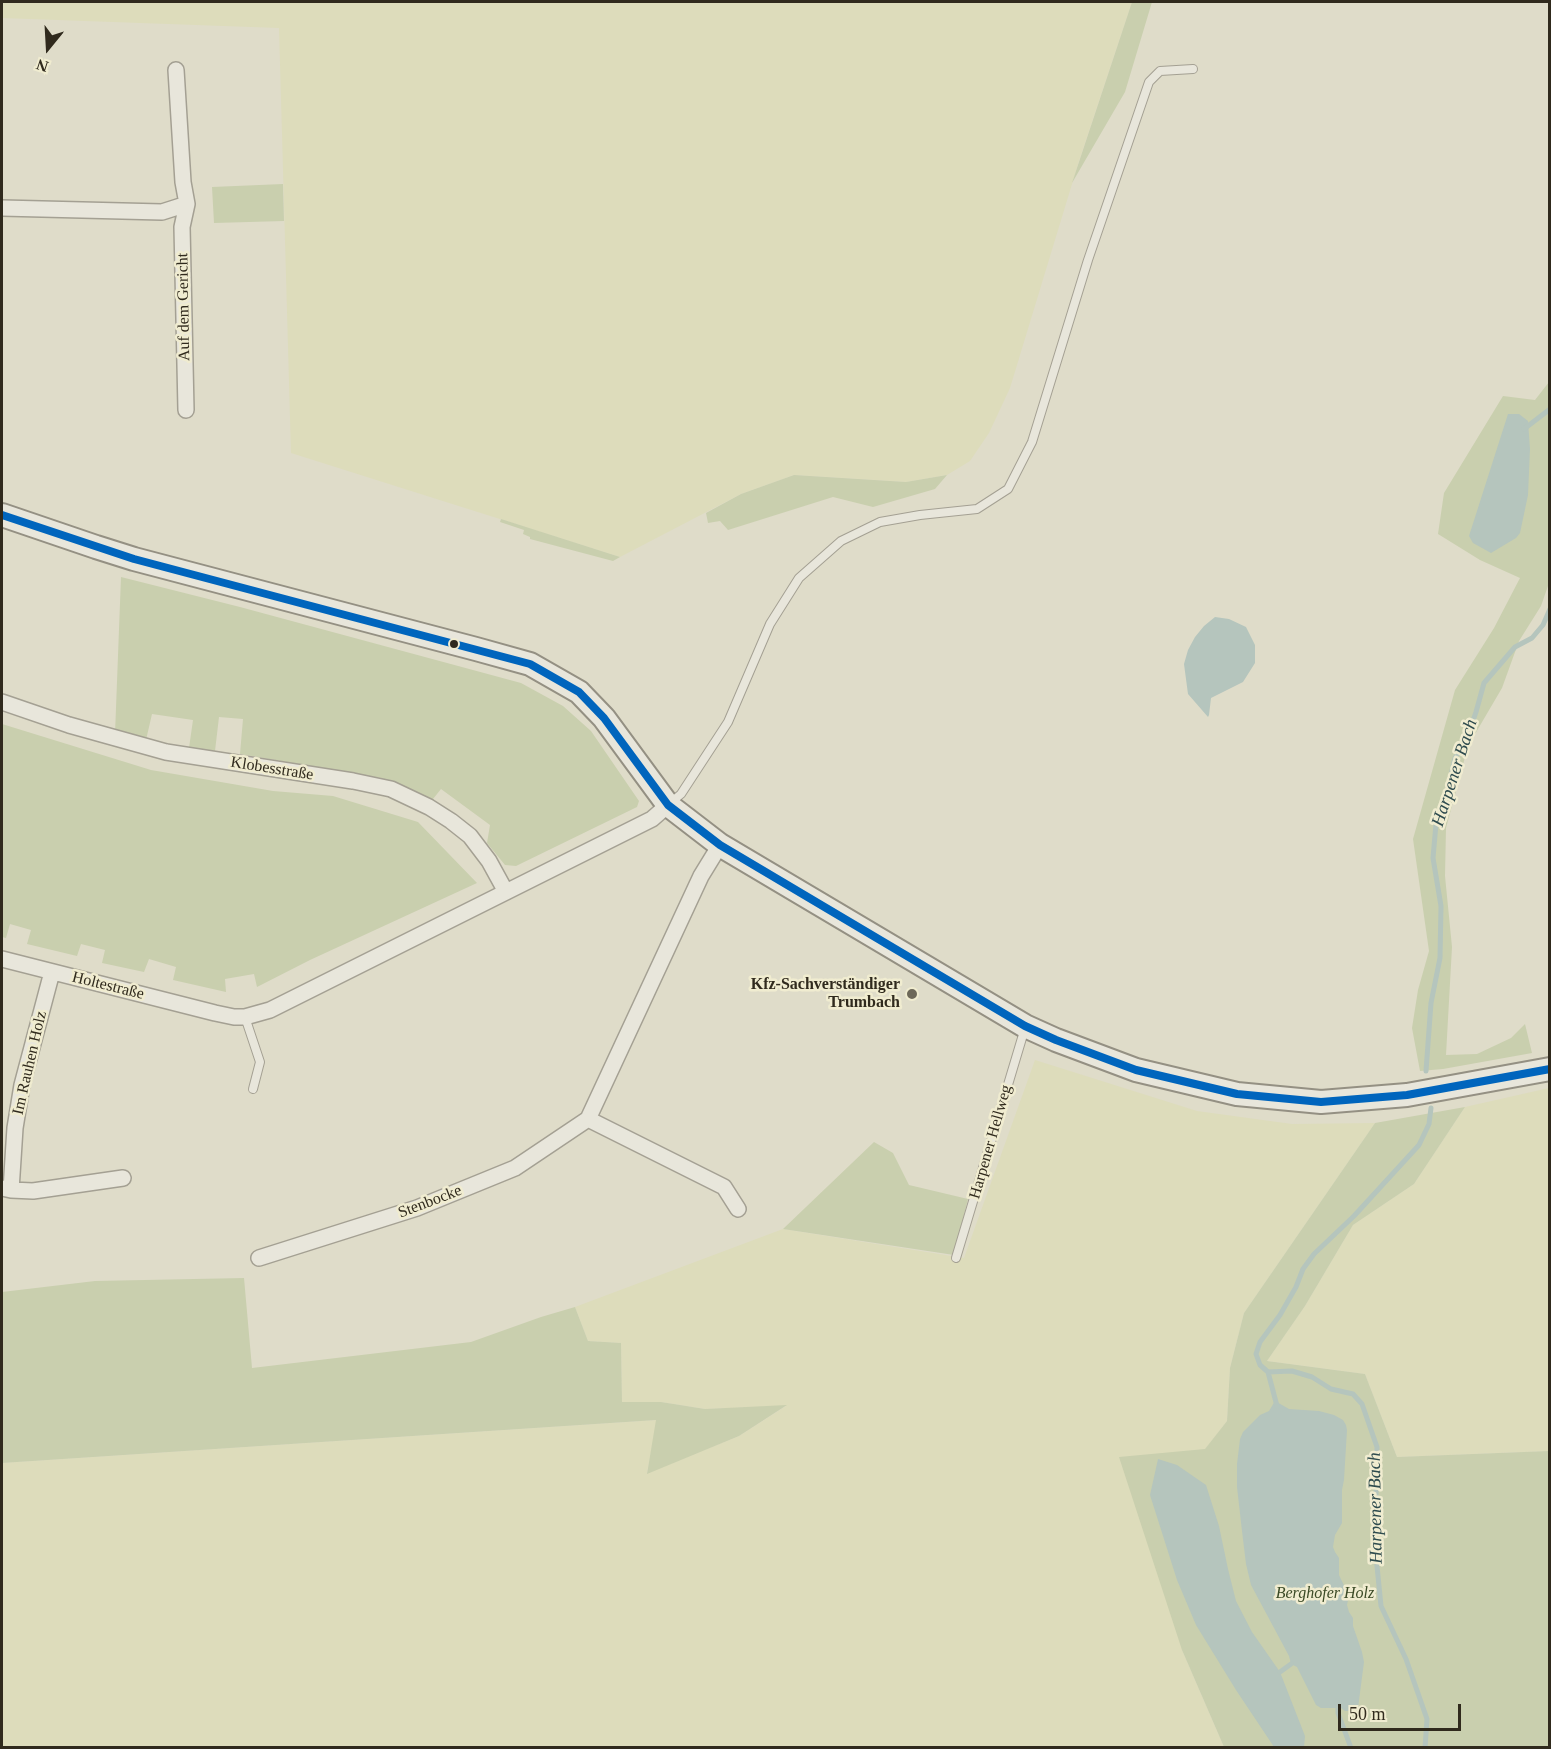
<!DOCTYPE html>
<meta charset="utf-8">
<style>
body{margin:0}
#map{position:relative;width:1551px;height:1749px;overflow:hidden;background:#dfdcc9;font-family:"Times New Roman",serif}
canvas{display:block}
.frame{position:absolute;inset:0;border:3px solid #302a1d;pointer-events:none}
.north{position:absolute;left:18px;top:18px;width:60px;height:60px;-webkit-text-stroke:4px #f0ecd0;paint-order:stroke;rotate:198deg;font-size:16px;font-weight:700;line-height:24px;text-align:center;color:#302a1d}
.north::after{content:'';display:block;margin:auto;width:21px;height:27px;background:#302a1d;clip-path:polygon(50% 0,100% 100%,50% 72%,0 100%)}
.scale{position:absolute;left:1338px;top:1704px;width:123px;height:27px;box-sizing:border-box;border:3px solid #302a1d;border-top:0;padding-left:8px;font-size:18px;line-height:21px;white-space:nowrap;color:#302a1d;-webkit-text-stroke:4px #f0ecd0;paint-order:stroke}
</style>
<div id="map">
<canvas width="1551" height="1749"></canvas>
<div class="frame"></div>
<div class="north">N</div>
<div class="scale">50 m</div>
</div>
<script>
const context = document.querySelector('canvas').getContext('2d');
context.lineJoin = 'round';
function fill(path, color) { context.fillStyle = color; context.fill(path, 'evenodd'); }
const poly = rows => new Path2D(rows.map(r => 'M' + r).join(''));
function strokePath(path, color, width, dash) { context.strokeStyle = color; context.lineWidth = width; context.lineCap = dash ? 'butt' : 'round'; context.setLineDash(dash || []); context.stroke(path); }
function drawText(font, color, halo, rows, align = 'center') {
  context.font = font + ' "Times New Roman",serif'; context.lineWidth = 5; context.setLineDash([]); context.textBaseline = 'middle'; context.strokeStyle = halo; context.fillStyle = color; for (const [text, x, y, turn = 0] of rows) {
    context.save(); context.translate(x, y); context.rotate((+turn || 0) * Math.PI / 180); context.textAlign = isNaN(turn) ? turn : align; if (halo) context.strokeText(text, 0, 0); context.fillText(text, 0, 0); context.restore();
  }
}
fill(poly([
 [2,2,1132,2,1079,161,1010,388,989,433,970,461,947,475,906,482,794,475,741,494,620,557,291,453,279,28,2,18],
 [1035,1060,1197,1111,1292,1124,1375,1123,1244,1313,1230,1368,1227,1421,1205,1450,1182,1650,1224,1747,2,1748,2,1463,657,1420,647,1473,739,1436,786,1406,705,1409,661,1402,622,1402,621,1343,588,1341,575,1307,783,1229,964,1258],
 [1549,1088,1549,1451,1397,1457,1365,1374,1267,1361,1305,1306,1353,1225,1414,1184,1465,1107]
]), '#dddcbb');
fill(poly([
 [1132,2,1152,2,1125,92,1072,183],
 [283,184,284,221,214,223,212,187],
 [1549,382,1549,583,1541,606,1519,641,1502,688,1468,746,1446,828,1445,876,1452,947,1446,1055,1477,1054,1511,1038,1525,1024,1532,1053,1443,1069,1420,1071,1412,1028,1418,990,1429,951,1413,839,1455,690,1494,628,1520,578,1480,560,1438,534,1444,493,1503,396,1535,400],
 [794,475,906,482,947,475,935,489,873,507,833,497,728,530,720,521,708,523,706,513,741,494],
 [501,519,620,557,613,561,530,539,530,537,523,534,524,530,500,522],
 [121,577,240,607,521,683,563,706,591,731,639,801,637,807,516,866,505,865,487,843,490,825,441,789,433,799,381,778,240,754,243,719,219,717,215,751,189,748,193,720,152,714,146,740,115,734],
 [2,724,151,770,273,791,333,796,418,822,477,883,310,960,257,987,254,974,225,979,226,992,173,980,176,967,149,959,144,972,102,963,105,950,81,944,77,956,27,944,31,930,10,924,6,938,2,937],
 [1465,1107,1414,1184,1353,1225,1305,1306,1267,1361,1365,1374,1397,1457,1549,1451,1549,1747,1224,1747,1182,1650,1119,1457,1205,1449,1227,1421,1230,1368,1244,1313,1375,1123],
 [874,1142,893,1153,909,1185,968,1199,954,1255,783,1229],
 [244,1278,252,1368,471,1342,541,1317,575,1307,588,1341,621,1343,622,1402,661,1402,705,1409,787,1405,739,1436,647,1474,656,1420,2,1463,2,1292,95,1281]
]), '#c9cfae');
fill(poly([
 [1508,414,1519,414,1528,421,1530,449,1528,495,1520,533,1516,538,1491,553,1473,543,1469,536],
 [1215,617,1229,619,1246,627,1255,645,1255,663,1243,682,1211,698,1209,715,1208,717,1188,694,1184,664,1188,650,1195,637,1204,626],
 [1275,1401,1289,1409,1319,1411,1334,1415,1343,1420,1346,1425,1347,1430,1344,1480,1342,1490,1342,1523,1335,1535,1333,1547,1335,1552,1339,1558,1339,1575,1349,1596,1347,1605,1349,1612,1353,1618,1353,1626,1362,1652,1364,1662,1358,1708,1355,1711,1345,1711,1341,1708,1321,1708,1316,1705,1297,1667,1291,1664,1289,1656,1251,1585,1246,1564,1242,1531,1237,1487,1237,1464,1240,1439,1243,1432,1260,1415,1269,1411],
 [1158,1459,1177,1465,1206,1485,1219,1526,1228,1569,1236,1601,1252,1632,1280,1672,1305,1736,1304,1747,1274,1747,1236,1690,1196,1625,1177,1580,1150,1495]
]), '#b5c5bd');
strokePath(poly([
 [1524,429,1550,409],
 [1426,1071,1431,1003,1440,958,1441,906,1433,858,1436,824,1444,805,1455,758,1466,741,1476,712,1484,683,1515,647,1532,638,1543,625,1550,609],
 [1268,1372,1277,1406],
 [1280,1672,1291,1664],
 [1338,1700,1338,1713,1351,1748],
 [1425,1748,1427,1719,1406,1659,1381,1606,1375,1546,1377,1447,1362,1404,1353,1394,1331,1389,1312,1377,1292,1371,1268,1372,1260,1365,1256,1354,1260,1342,1280,1315,1296,1287,1303,1269,1314,1254,1354,1216,1419,1145,1429,1124,1431,1108]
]), '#b5c5bd', 5);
const lane = poly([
 [669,804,681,794,728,722,770,624,799,578,841,541,880,522,920,515,977,509,1008,489,1032,442,1088,260,1149,82,1160,71,1193,69],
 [245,1017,260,1062,253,1089],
 [956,1258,1025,1028]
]);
const street = poly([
 [176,70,183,182,187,204,182,227,186,410],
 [2,208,162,212,187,204],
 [2,702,69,725,166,752,353,781,391,789,429,807,451,821,470,836,489,861,506,892],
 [2,959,215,1013,234,1017,245,1017,270,1010,652,819,668,805],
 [588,1119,724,1187,738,1209],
 [2,1188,11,1190,33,1191,123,1178],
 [11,1190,15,1128,22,1085,52,972],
 [259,1258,417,1208,515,1168,588,1119,701,876,720,845]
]);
const secondary = poly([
 [2,515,96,547,134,559,476,649,530,664,579,692,604,718,668,805,720,845,1025,1026,1056,1040,1136,1070,1237,1094,1321,1102,1407,1095,1550,1069]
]);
strokePath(lane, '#a4a093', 10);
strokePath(street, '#a4a093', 18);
strokePath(secondary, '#949083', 26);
strokePath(lane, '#e8e6db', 8);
strokePath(street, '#e8e6db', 15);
strokePath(secondary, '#e8e6db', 22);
strokePath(poly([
 [2,515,134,559,530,664,579,692,604,718,668,805,720,845,1025,1026,1056,1040,1136,1070,1237,1094,1321,1102,1407,1095,1550,1069]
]), '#0065bd', 8);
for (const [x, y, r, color] of [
 [454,644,5,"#302a1d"],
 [912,994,6,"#6d6859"]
]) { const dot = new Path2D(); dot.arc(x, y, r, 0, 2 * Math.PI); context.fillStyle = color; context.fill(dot); strokePath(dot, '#f0ecd0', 2); }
drawText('16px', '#302a1d', '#f0ecd0', [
 ["Auf dem Gericht",184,307,-91],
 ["Klobesstraße",272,769,9],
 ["Holtestraße",108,986,14],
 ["Im Rauhen Holz",30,1063,-77],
 ["Harpener Hellweg",991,1142,-74],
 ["Stenbocke",430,1202,-21]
]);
drawText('bold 16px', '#302a1d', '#f0ecd0', [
 ["Kfz-Sachverständiger",900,985],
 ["Trumbach",900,1003]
], 'right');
drawText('italic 16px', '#3b4a26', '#f0ecd0', [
 ["Berghofer Holz",1325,1594]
]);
drawText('italic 18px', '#2e4b4e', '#f0ecd0', [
 ["Harpener Bach",1455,773,-72],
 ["Harpener Bach",1376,1508,-91]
]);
</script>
